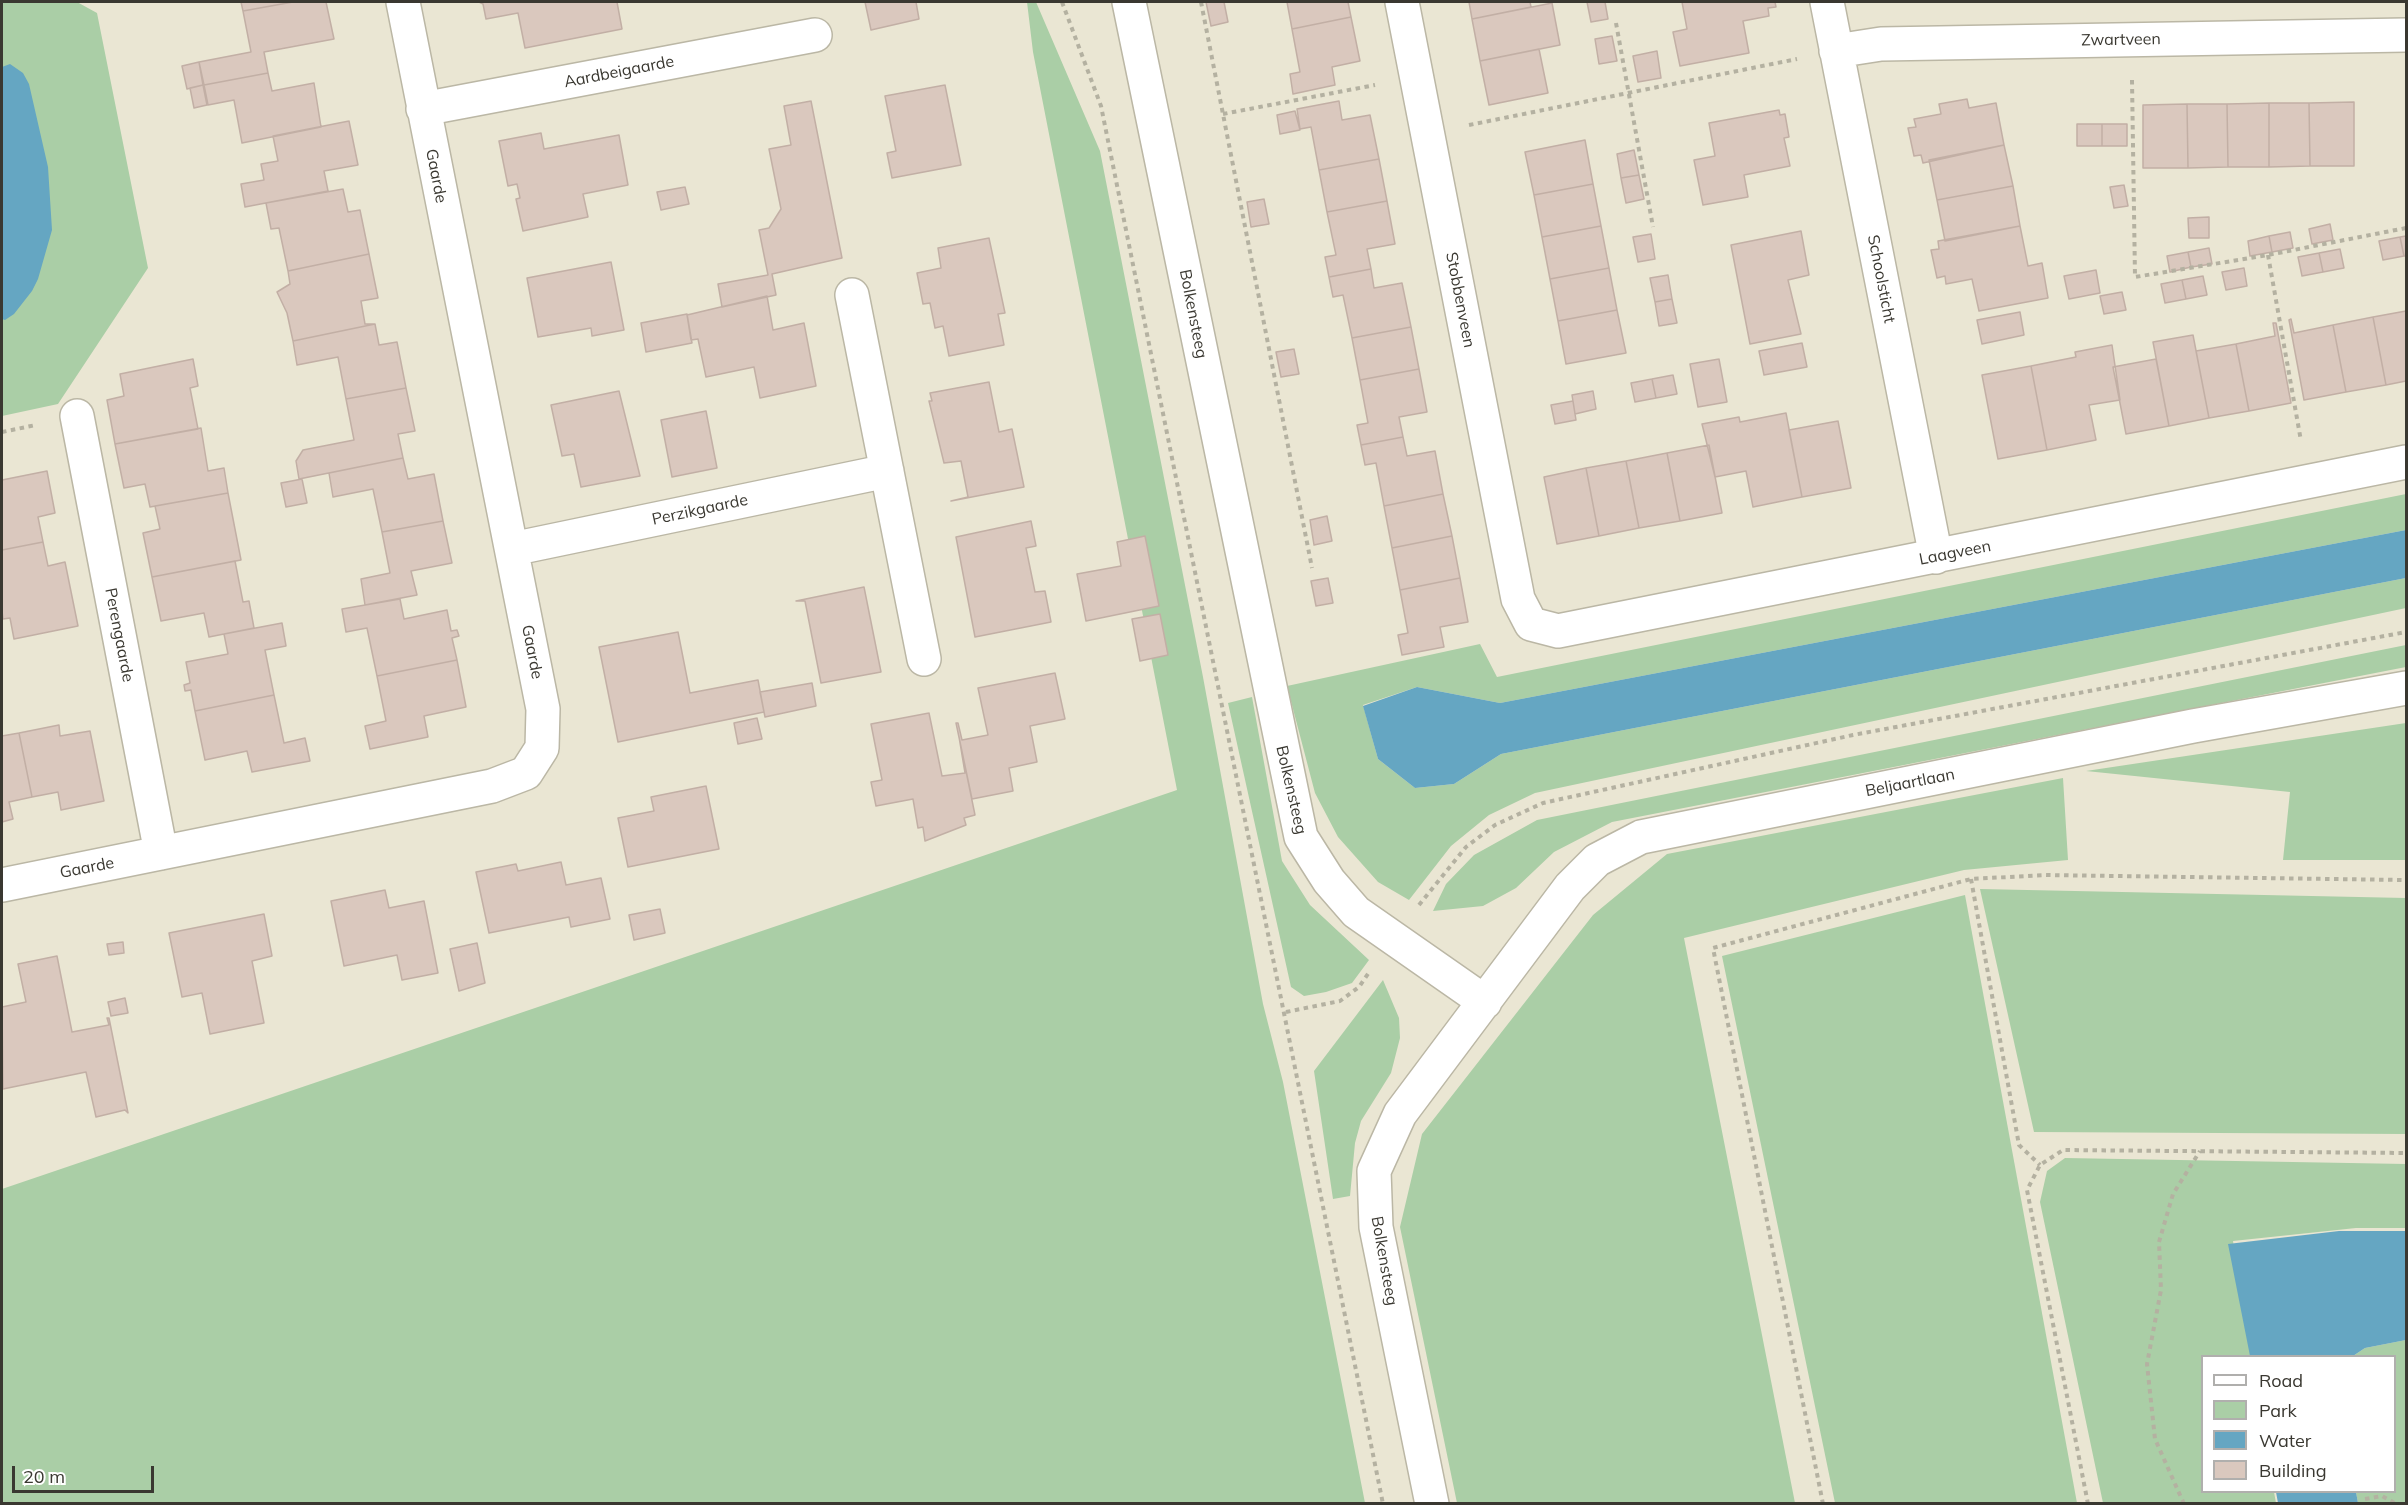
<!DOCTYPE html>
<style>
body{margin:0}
#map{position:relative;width:2408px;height:1505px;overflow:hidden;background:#eae6d3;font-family:Mulish,sans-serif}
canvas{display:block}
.frame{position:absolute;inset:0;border:3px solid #3a3831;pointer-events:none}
.legend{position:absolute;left:2201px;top:1355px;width:195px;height:138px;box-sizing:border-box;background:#fff;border:2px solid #b0afad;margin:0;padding:8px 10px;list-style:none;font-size:18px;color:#3a3831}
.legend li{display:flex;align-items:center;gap:12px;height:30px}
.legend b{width:30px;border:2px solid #b0afad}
.scale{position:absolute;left:12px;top:1466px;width:142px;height:27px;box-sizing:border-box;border:3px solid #3a3831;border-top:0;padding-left:8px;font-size:18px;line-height:21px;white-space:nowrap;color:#3a3831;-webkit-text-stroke:4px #fff;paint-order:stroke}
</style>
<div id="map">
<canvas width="2408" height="1505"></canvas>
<div class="frame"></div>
<ul class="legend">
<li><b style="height:8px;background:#fff"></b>Road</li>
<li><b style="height:16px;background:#aacea6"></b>Park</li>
<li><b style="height:16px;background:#65a6c2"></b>Water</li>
<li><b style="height:16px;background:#dac8be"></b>Building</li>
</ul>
<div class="scale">20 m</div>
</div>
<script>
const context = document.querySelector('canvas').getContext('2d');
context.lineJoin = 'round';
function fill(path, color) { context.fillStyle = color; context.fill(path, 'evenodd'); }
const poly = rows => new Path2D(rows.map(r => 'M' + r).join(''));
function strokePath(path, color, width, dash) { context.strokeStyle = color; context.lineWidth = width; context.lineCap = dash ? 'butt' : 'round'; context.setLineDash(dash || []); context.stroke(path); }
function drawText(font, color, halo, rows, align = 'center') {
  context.font = font + ' Mulish,sans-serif'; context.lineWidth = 5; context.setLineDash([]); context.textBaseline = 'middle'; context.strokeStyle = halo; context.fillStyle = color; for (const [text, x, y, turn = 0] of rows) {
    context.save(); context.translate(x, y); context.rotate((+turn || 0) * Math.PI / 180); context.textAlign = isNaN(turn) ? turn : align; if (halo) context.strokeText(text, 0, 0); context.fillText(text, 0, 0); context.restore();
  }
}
fill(poly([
 [2,2,77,2,97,13,148,268,58,404,2,416],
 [1027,2,1036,2,1100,151,1203,677,1263,1004,1283,1082,1365,1503,2,1503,2,1189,1177,790,1033,52],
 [2406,494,2406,530,1500,703,1417,687,1363,705,1378,759,1415,788,1454,784,1501,754,2406,578,2406,608,1535,793,1489,815,1451,846,1409,900,1378,882,1338,837,1315,793,1287,686,1480,644,1497,677],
 [2406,645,2406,667,1612,822,1554,852,1516,888,1483,906,1433,911,1446,884,1474,855,1537,820],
 [1252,697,1282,861,1310,905,1369,960,1352,983,1326,992,1304,996,1291,987,1228,703],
 [2406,723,2406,860,2283,860,2290,792,2086,771],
 [2063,778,2068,860,1964,870,1684,938,1795,1503,1457,1503,1400,1227,1422,1134,1593,915,1667,854],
 [1980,889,2406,898,2406,1134,2034,1132],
 [1965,895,2077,1503,1835,1503,1722,956],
 [1383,980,1399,1018,1400,1038,1391,1073,1361,1121,1355,1143,1350,1196,1333,1199,1314,1071],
 [2065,1158,2406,1164,2406,1228,2356,1228,2233,1241,2252,1356,2202,1356,2202,1492,2274,1492,2276,1503,2103,1503,2040,1202,2047,1171],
 [2406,1340,2406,1503,2358,1503,2356,1492,2394,1492,2394,1356,2353,1356,2365,1348]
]), '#aacea6');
fill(poly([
 [10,64,23,73,29,84,48,167,52,230,38,279,32,291,14,314,5,320,2,319,2,67],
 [2406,530,2406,578,1501,754,1454,784,1415,788,1378,759,1363,706,1417,687,1500,703],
 [2339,1231,2406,1231,2406,1340,2365,1348,2353,1356,2250,1356,2228,1244],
 [2276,1492,2356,1492,2358,1503,2278,1503]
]), '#65a6c2');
const building = poly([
 [241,2,293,2,243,11,241,2],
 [293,2,326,2,334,39,264,52,268,73,204,85,199,62,251,52,243,11,293,2],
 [479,2,617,2,622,29,525,48,518,13,486,19,483,4,479,2],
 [865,2,916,2,919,19,871,30,865,2],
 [1206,2,1224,2,1228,22,1211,26,1206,2],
 [1287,2,1348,2,1351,17,1292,29,1287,2],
 [1469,2,1530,2,1531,7,1472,19,1469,2],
 [1587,2,1605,2,1608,19,1591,22,1587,2],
 [1682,2,1775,2,1776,7,1768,8,1769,16,1743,21,1749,53,1680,66,1673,32,1687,29,1682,2],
 [1552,3,1560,45,1480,61,1472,19,1552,3],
 [1351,17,1360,61,1332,67,1335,85,1293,94,1290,74,1300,72,1292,29,1351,17],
 [1612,36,1617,61,1599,64,1595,39,1612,36],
 [1539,49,1548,93,1489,105,1480,61,1539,49],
 [1657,51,1661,78,1638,82,1633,56,1657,51],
 [199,62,203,85,187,89,182,66,199,62],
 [268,73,272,91,314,83,321,127,242,143,234,100,208,105,204,85,268,73],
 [203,85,207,105,194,108,190,88,203,85],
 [945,85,961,165,892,178,887,153,896,151,885,96,945,85],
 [1967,99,1969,108,1996,103,2004,145,1923,163,1921,155,1914,156,1908,128,1916,127,1914,119,1941,114,1939,104,1967,99],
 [811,101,842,258,772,274,776,295,722,307,718,284,768,275,759,230,769,228,781,209,769,149,791,145,784,106,811,101],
 [1339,101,1342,120,1370,115,1379,159,1319,170,1311,127,1300,129,1297,109,1339,101],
 [2354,102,2354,166,2310,166,2309,103,2354,102],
 [2269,103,2269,167,2228,167,2227,104,2269,103],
 [2269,103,2309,103,2310,166,2269,167,2269,103],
 [2187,104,2188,168,2143,168,2143,105,2187,104],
 [2187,104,2227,104,2228,167,2188,168,2187,104],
 [1779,110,1780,115,1785,114,1789,137,1784,138,1790,166,1744,175,1748,197,1703,205,1694,160,1715,156,1709,123,1779,110],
 [1295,111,1300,130,1280,134,1277,115,1295,111],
 [349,121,358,165,324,171,328,191,245,207,241,184,264,180,261,164,278,161,273,136,349,121],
 [2077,124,2102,124,2102,146,2077,146,2077,124],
 [2102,124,2127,124,2127,146,2102,146,2102,124],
 [541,133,544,149,619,135,628,185,583,194,588,217,523,231,516,199,520,198,517,184,508,186,499,141,541,133],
 [1585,140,1593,184,1534,195,1525,152,1585,140],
 [2004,145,2013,186,1937,200,1929,160,2004,145],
 [1634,150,1639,175,1621,178,1617,154,1634,150],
 [1379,159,1387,201,1327,212,1319,170,1379,159],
 [1639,175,1644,199,1626,203,1621,178,1639,175],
 [1593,184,1601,226,1542,237,1534,195,1593,184],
 [2124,185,2128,206,2114,208,2110,187,2124,185],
 [2013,186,2020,226,1945,241,1937,200,2013,186],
 [685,187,689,204,661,210,657,192,685,187],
 [343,189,348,212,360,210,369,254,288,271,279,228,271,229,266,203,343,189],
 [1264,199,1269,224,1251,227,1247,202,1264,199],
 [1387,201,1395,244,1367,249,1371,269,1329,277,1325,257,1336,255,1327,212,1387,201],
 [2209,217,2209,238,2189,238,2188,218,2209,217],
 [2330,224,2333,240,2312,244,2309,229,2330,224],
 [1601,226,1609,268,1550,279,1542,237,1601,226],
 [2020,226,2028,266,2042,263,2048,298,1979,311,1972,279,1946,284,1945,276,1937,278,1931,250,1939,249,1938,241,2020,226],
 [1801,231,1809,275,1788,280,1801,334,1750,344,1731,245,1801,231],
 [2290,232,2293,248,2272,252,2269,236,2290,232],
 [1651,234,1655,259,1638,262,1633,237,1651,234],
 [2269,236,2272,252,2250,256,2248,241,2269,236],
 [2406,236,2406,256,2404,256,2400,237,2406,236],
 [2400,237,2404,256,2383,260,2379,241,2400,237],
 [989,238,1005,313,998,314,1004,345,949,356,943,326,935,328,930,303,923,304,917,273,941,268,938,248,989,238],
 [2209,248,2212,264,2191,267,2188,252,2209,248],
 [2340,249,2344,268,2323,272,2319,253,2340,249],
 [2188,252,2191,267,2170,272,2167,256,2188,252],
 [2319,253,2323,272,2302,276,2298,257,2319,253],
 [369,254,378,298,361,301,365,324,375,324,293,341,287,313,277,292,290,284,288,271,369,254],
 [611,262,624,330,592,336,591,328,538,337,527,278,611,262],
 [1609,268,1617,310,1558,321,1550,279,1609,268],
 [2244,268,2247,286,2226,290,2222,272,2244,268],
 [1371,269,1374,288,1402,283,1411,327,1352,338,1343,295,1333,297,1329,277,1371,269],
 [2096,270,2100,293,2069,299,2064,276,2096,270],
 [1668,275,1672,299,1655,302,1650,278,1668,275],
 [2203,276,2207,295,2186,299,2182,280,2203,276],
 [2182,280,2186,299,2165,303,2161,284,2182,280],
 [2122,292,2126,310,2104,314,2100,296,2122,292],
 [767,296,773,330,804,323,816,386,760,398,754,367,706,377,698,339,691,340,687,315,767,296],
 [1672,299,1677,323,1659,326,1655,302,1672,299],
 [1617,310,1626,353,1566,364,1558,321,1617,310],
 [2406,311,2406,381,2386,385,2373,317,2406,311],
 [2020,312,2024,335,1982,344,1977,320,2020,312],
 [687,314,692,343,646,352,641,323,687,314],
 [2373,317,2386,385,2346,392,2333,325,2373,317],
 [2291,319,2294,333,2333,325,2346,392,2304,400,2289,320,2291,319],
 [2273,323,2276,323,2291,403,2249,411,2236,344,2275,336,2273,323],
 [375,324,379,345,397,342,406,388,346,399,338,357,297,365,293,341,375,324],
 [1411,327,1419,369,1360,380,1352,338,1411,327],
 [2193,335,2209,418,2169,426,2153,342,2193,335],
 [1802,343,1807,367,1764,375,1759,351,1802,343],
 [2236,344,2249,411,2209,418,2196,351,2236,344],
 [2112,345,2120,400,2089,405,2096,440,2047,450,2031,366,2076,357,2075,352,2112,345],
 [1294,349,1299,374,1281,377,1276,352,1294,349],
 [193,359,198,386,190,388,198,429,115,444,107,400,124,396,120,374,193,359],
 [1719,359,1727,402,1698,407,1690,364,1719,359],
 [2156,359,2169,426,2126,434,2113,367,2156,359],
 [2031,366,2047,450,1998,459,1982,375,2031,366],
 [1419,369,1427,412,1399,417,1403,437,1361,445,1357,425,1368,423,1360,380,1419,369],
 [1673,375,1677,394,1656,398,1652,379,1673,375],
 [1652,379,1656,398,1635,402,1631,383,1652,379],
 [989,382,999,432,1012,429,1024,487,951,501,968,497,961,461,944,463,929,401,932,401,930,393,989,382],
 [406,388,415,431,398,434,403,458,299,479,296,461,303,450,354,440,346,399,406,388],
 [619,391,640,476,581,487,574,454,562,456,551,405,619,391],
 [1593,391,1596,409,1575,414,1572,395,1593,391],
 [1573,401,1576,420,1555,424,1551,405,1573,401],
 [706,411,717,468,672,477,661,420,706,411],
 [1786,413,1802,497,1753,507,1746,471,1715,477,1702,424,1739,417,1740,422,1786,413],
 [1838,421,1851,488,1802,497,1789,430,1838,421],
 [201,428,208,471,224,468,228,493,150,507,145,484,124,488,115,444,201,428],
 [1403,437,1407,456,1435,451,1443,494,1384,506,1376,463,1365,465,1361,445,1403,437],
 [1709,445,1722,513,1680,521,1667,453,1709,445],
 [1667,453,1680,521,1639,528,1626,461,1667,453],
 [403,458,408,479,434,474,443,521,382,532,373,489,333,497,329,473,403,458],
 [1626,461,1639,528,1599,536,1586,468,1626,461],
 [1586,468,1599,536,1557,544,1544,477,1586,468],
 [47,471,55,513,38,517,43,542,2,550,2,480,47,471],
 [302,479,307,503,286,507,281,483,302,479],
 [228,493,241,560,152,577,143,533,160,529,155,506,228,493],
 [1443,494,1452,536,1392,548,1384,506,1443,494],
 [1327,516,1332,541,1314,545,1310,520,1327,516],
 [443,521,452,563,411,571,417,595,365,605,361,579,390,573,382,532,443,521],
 [1031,521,1036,546,1026,548,1035,592,1045,591,1051,622,975,637,956,537,1031,521],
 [1145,536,1159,606,1086,621,1077,574,1121,566,1117,542,1145,536],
 [1452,536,1460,578,1400,590,1392,548,1452,536],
 [43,542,48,566,65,562,78,626,14,639,10,618,3,619,2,611,2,550,43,542],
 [235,561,243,602,249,601,254,628,209,637,204,613,161,621,152,577,235,561],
 [1328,578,1333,603,1316,606,1311,581,1328,578],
 [1460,578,1468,622,1440,627,1444,647,1402,655,1398,635,1408,633,1400,590,1460,578],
 [864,587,881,672,821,683,805,601,796,601,864,587],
 [400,599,404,619,447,610,451,631,457,630,459,636,452,638,457,660,377,676,367,628,346,632,342,609,400,599],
 [1160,614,1168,655,1140,661,1132,619,1160,614],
 [282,623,286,646,265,650,274,695,195,711,191,690,185,691,184,685,190,683,186,662,228,654,224,634,282,623],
 [678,632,690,693,758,680,764,712,618,742,599,647,678,632],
 [457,660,466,707,424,716,428,737,370,749,365,726,386,721,377,676,457,660],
 [1055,673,1065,719,1030,726,1037,762,1009,768,1013,791,972,799,956,723,958,723,962,740,988,735,978,688,1055,673],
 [812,683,816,706,765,717,760,692,812,683],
 [274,695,284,743,305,738,310,761,252,772,247,751,205,760,195,711,274,695],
 [929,713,942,776,965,773,959,737,975,815,964,818,966,825,925,841,923,827,918,828,913,799,876,806,871,782,882,780,871,724,929,713],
 [757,718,762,739,738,744,734,723,757,718],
 [59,725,60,736,90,731,104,801,61,810,58,792,32,797,19,733,59,725],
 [19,733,32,797,9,802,13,819,2,822,2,736,19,733],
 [706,786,719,849,628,867,618,818,654,811,651,797,706,786],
 [561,862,566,885,601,878,610,919,571,927,569,917,489,933,476,872,516,864,518,871,561,862],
 [385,890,389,908,424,901,438,973,402,980,397,955,344,966,331,901,385,890],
 [660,909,665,933,634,940,629,915,660,909],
 [264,914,272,956,252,961,264,1023,210,1034,202,993,182,997,169,933,264,914],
 [123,942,124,953,109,955,107,944,123,942],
 [477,943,485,983,459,991,450,949,477,943],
 [57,956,72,1032,109,1025,107,1018,109,1018,128,1113,125,1110,96,1117,86,1072,3,1089,2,1007,26,1002,18,964,57,956],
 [125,998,128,1013,111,1016,108,1002,125,998]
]);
fill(building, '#dac8be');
strokePath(building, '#c2afa5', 1.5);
const minor = poly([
 [1402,2,1518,599,1531,624,1558,631,2406,462],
 [1827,2,1936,557],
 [1836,51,1881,44,2406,35],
 [423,109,815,35],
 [852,295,924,659],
 [77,416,161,853],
 [512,549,887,471],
 [2,885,492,786,526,773,542,748,543,709,403,2]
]);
const tertiary = poly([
 [1129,2,1301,837,1329,881,1356,912,1485,1002],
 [1432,1504,1376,1227,1374,1171,1400,1114,1570,887,1597,860,1641,837,2193,726,2406,688]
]);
strokePath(minor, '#bbb7a5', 36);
strokePath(tertiary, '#bbb7a5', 36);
strokePath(poly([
 [1062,2,1101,106,1383,1504],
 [1201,2,1312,568],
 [1616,23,1653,227],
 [2132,80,2135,277,2268,255,2406,228],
 [1223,114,1375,85],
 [1469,125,1797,59],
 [2268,255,2301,441],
 [2,432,36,425],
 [1971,879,2019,1145,2040,1165],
 [1419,905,1466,847,1495,825,1543,803,1853,735,2406,632],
 [1286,1012,1340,1001,1359,987,1370,971],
 [2365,1499,2382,1496,2396,1504],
 [1823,1504,1713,948,1971,879,2045,875,2406,880],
 [2088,1504,2027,1190,2040,1165,2063,1150,2406,1153],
 [2184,1504,2155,1439,2147,1364,2161,1290,2159,1242,2173,1194,2200,1151]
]), '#b4b1a1', 4, [4.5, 4.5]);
strokePath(minor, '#fff', 33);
strokePath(tertiary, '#fff', 33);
drawText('16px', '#3a3831', '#fff', [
 ["Zwartveen",2121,40,-1],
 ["Aardbeigaarde",619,72,-11],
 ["Gaarde",436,176,79],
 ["Schoolsticht",1881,279,79],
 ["Stobbenveen",1460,300,79],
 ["Bolkensteeg",1193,314,79],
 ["Perzikgaarde",700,510,-12],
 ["Laagveen",1955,553,-11],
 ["Perengaarde",119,635,79],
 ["Gaarde",532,652,79],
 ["Beljaartlaan",1910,783,-11],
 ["Bolkensteeg",1291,790,77],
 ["Gaarde",87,868,-11],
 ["Bolkensteeg",1384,1261,80]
]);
</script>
